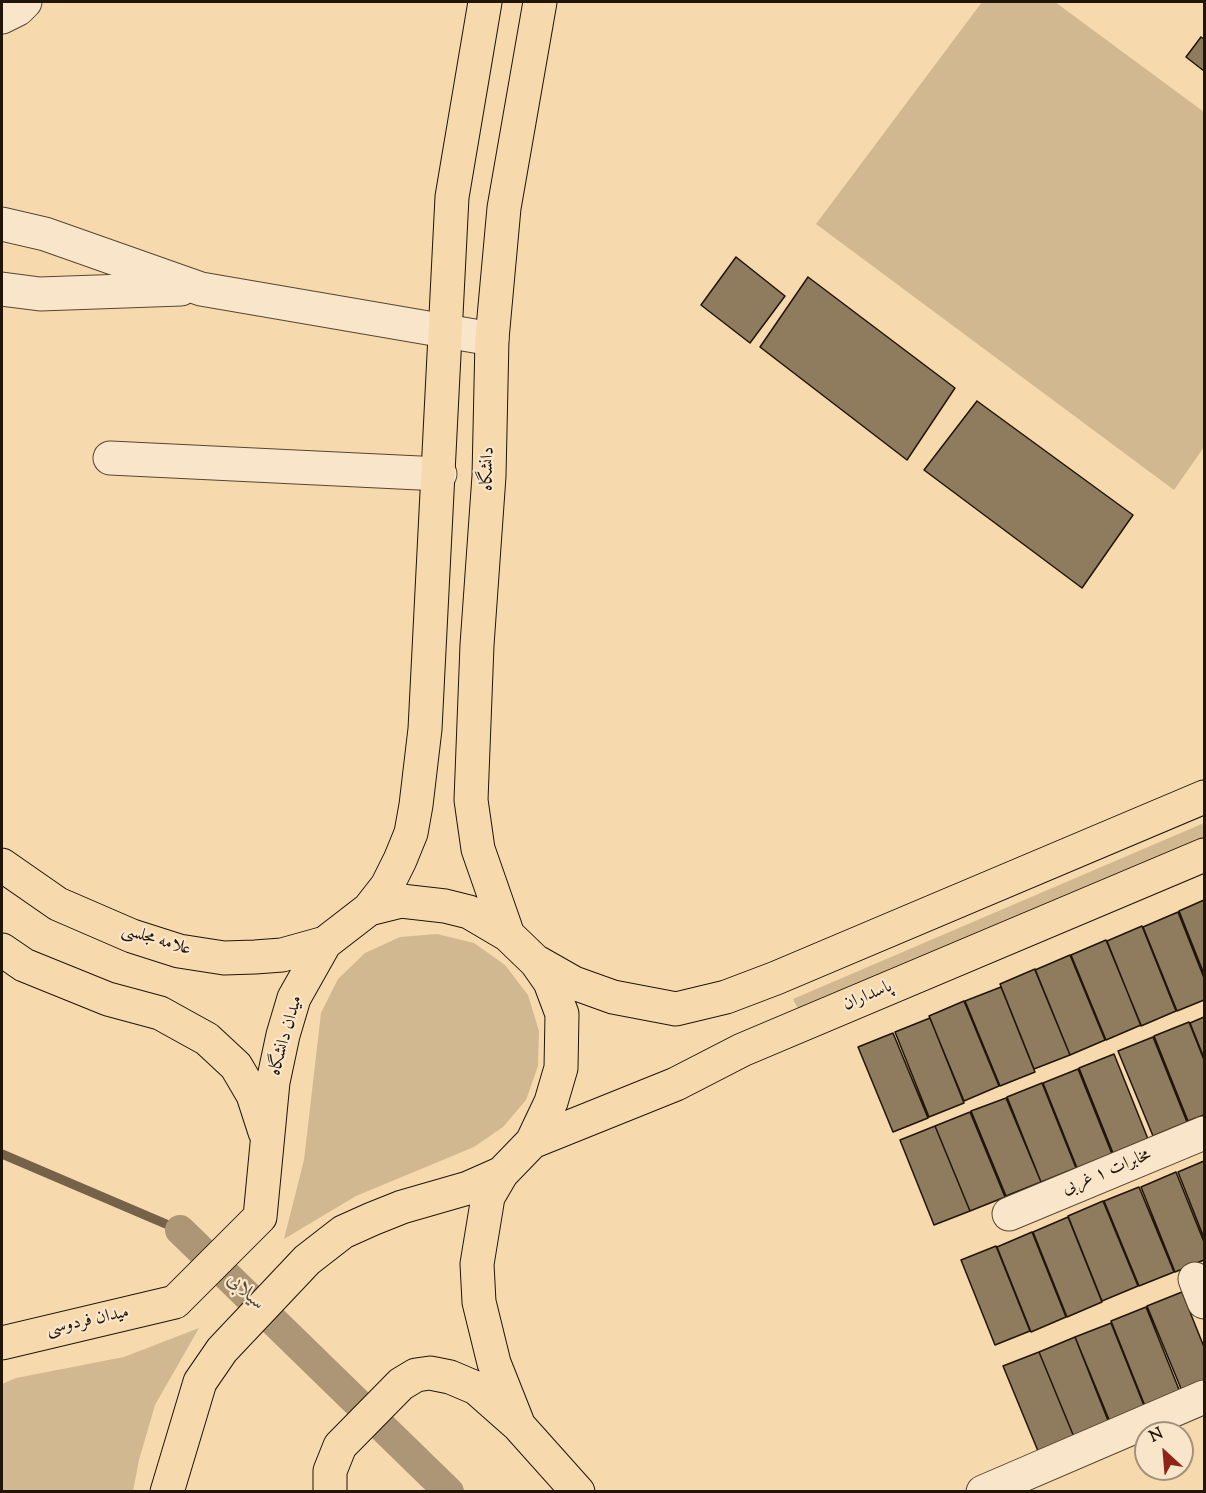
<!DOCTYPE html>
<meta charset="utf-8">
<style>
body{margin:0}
#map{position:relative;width:1206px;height:1493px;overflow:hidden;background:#f6d9ad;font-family:"Sorts Mill Goudy",serif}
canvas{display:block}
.frame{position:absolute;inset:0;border:3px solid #201508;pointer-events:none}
.north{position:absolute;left:1134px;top:1421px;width:60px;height:60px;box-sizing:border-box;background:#f9e6ca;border:2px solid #a2927c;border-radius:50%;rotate:334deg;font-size:16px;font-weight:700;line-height:24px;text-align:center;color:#201508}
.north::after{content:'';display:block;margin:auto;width:21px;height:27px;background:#8f2418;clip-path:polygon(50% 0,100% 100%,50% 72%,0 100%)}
</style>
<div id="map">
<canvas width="1206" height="1493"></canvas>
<div class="frame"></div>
<div class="north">N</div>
</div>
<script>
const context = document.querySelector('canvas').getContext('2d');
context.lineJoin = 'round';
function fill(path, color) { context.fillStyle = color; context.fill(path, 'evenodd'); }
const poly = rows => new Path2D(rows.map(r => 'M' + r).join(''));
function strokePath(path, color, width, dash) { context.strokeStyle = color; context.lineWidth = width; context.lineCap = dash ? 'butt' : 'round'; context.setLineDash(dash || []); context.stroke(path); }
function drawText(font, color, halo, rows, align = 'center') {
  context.font = font + ' "Sorts Mill Goudy",Amiri,serif'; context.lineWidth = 4.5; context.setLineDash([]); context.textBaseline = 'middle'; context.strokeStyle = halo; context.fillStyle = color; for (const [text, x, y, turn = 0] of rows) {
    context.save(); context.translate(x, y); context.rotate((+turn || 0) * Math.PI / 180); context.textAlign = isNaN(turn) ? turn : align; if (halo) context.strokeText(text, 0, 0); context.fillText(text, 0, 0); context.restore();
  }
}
fill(poly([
 [982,2,1055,2,1204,112,1204,447,1174,490,816,224],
 [1204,823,1204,849,803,1019,793,999],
 [437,934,474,943,505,965,528,995,539,1031,538,1066,526,1100,503,1127,474,1147,356,1196,284,1239,304,1160,321,1013,338,979,365,953,400,937],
 [199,1328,155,1405,139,1460,133,1491,2,1491,2,1384,16,1378,124,1357]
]), '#d2b891');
strokePath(poly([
 [2,1154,180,1230]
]), '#756249', 9);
strokePath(poly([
 [180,1230,449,1492]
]), '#ad9675', 30);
const building = poly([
 [1201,37,1204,39,1204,71,1186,57,1201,37],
 [736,257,785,296,750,343,701,305,736,257],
 [808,277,955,388,907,460,760,347,808,277],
 [977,401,1133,515,1082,588,924,470,977,401],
 [1204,900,1204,974,1179,911,1204,900],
 [1178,912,1204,978,1204,1000,1177,1011,1143,927,1178,912],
 [1142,926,1176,1011,1141,1026,1107,941,1142,926],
 [1106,940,1141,1025,1106,1040,1071,955,1106,940],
 [1070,955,1105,1040,1070,1055,1035,970,1070,955],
 [1035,969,1070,1055,1034,1069,1000,984,1035,969],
 [1001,987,1035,1072,1000,1086,965,1001,1001,987],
 [964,1001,999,1086,964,1101,929,1016,964,1001],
 [1204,1017,1204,1058,1190,1023,1204,1017],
 [930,1018,964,1103,929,1117,895,1032,930,1018],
 [1189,1022,1204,1060,1204,1115,1188,1121,1154,1036,1189,1022],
 [893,1033,928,1118,893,1132,858,1047,893,1033],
 [1153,1037,1187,1122,1153,1136,1118,1051,1153,1037],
 [1114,1054,1148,1139,1113,1153,1079,1068,1114,1054],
 [1078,1069,1112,1154,1077,1168,1043,1083,1078,1069],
 [1042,1083,1076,1168,1041,1182,1007,1097,1042,1083],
 [1006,1098,1041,1182,1006,1196,971,1111,1006,1098],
 [970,1112,1005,1197,970,1211,935,1126,970,1112],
 [935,1126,970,1211,934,1225,900,1140,935,1126],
 [1204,1161,1204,1238,1178,1172,1204,1161],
 [1176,1172,1204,1242,1204,1260,1175,1272,1141,1187,1176,1172],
 [1139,1187,1174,1272,1139,1286,1104,1201,1139,1187],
 [1103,1201,1138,1286,1102,1301,1068,1216,1103,1201],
 [1068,1217,1102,1302,1067,1317,1033,1232,1068,1217],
 [1032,1232,1066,1317,1031,1332,997,1247,1032,1232],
 [996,1246,1030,1331,995,1345,961,1260,996,1246],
 [1182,1292,1204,1347,1204,1382,1182,1391,1147,1306,1182,1292],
 [1146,1307,1180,1392,1145,1406,1111,1321,1146,1307],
 [1111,1323,1145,1408,1110,1422,1075,1337,1111,1323],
 [1075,1337,1109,1423,1074,1437,1039,1352,1075,1337],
 [1039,1352,1074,1437,1038,1451,1003,1366,1039,1352]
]);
fill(building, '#8f7b5e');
strokePath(building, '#201508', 1.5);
const minor = poly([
 [2,17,18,9,25,2],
 [2,224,45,234,201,289,492,339],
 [2,289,40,294,181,289],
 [110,458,440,474],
 [1009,1214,1204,1133],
 [1195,1279,1204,1302],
 [983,1492,1204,1397]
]);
const major = poly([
 [2,865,58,904,132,936,179,951,224,958,255,957,282,955,325,943],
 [369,909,387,886,400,860,411,833,416,805,425,729,452,197,485,2],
 [508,935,478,849,471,800,477,645,489,476,492,339,504,208,540,2],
 [2,950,24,965,108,999,160,1013,207,1039,236,1066,253,1095,265,1132],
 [537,962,574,983,613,997,676,1009,726,997,776,978,1204,797],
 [532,1142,676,1084,742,1050,1204,855],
 [502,1173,488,1197,477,1264,479,1302,494,1363,517,1421],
 [2,1343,175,1302,260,1217,273,1082,283,1035,294,998,325,943,369,909,401,901,445,906,469,912,508,935,536,962,550,982,562,1014,561,1068,551,1102,532,1142,502,1173,468,1188,402,1207,372,1219,343,1232,307,1260,222,1350,200,1382,167,1492],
 [330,1492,330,1471,340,1446,401,1384,416,1375,430,1373,450,1377,476,1388,519,1426,578,1492]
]);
strokePath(minor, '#564631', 35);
strokePath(major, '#201508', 35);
strokePath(minor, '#f9e6ca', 33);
strokePath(major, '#f6d9ad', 33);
drawText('18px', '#201508', '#f9e6ca', [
 ["دانشگاه",489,469,-88],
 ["علامه مجلسی",156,941,17],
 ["پاسداران",868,997,-23],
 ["میدان دانشگاه",287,1036,-74],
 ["مخابرات ۱ غربی",1107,1173,-22],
 ["میدان فردوسی",88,1322,-12]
]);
drawText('italic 20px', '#584934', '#f9e6ca', [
 ["سیلابی",245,1293,44]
]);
</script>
